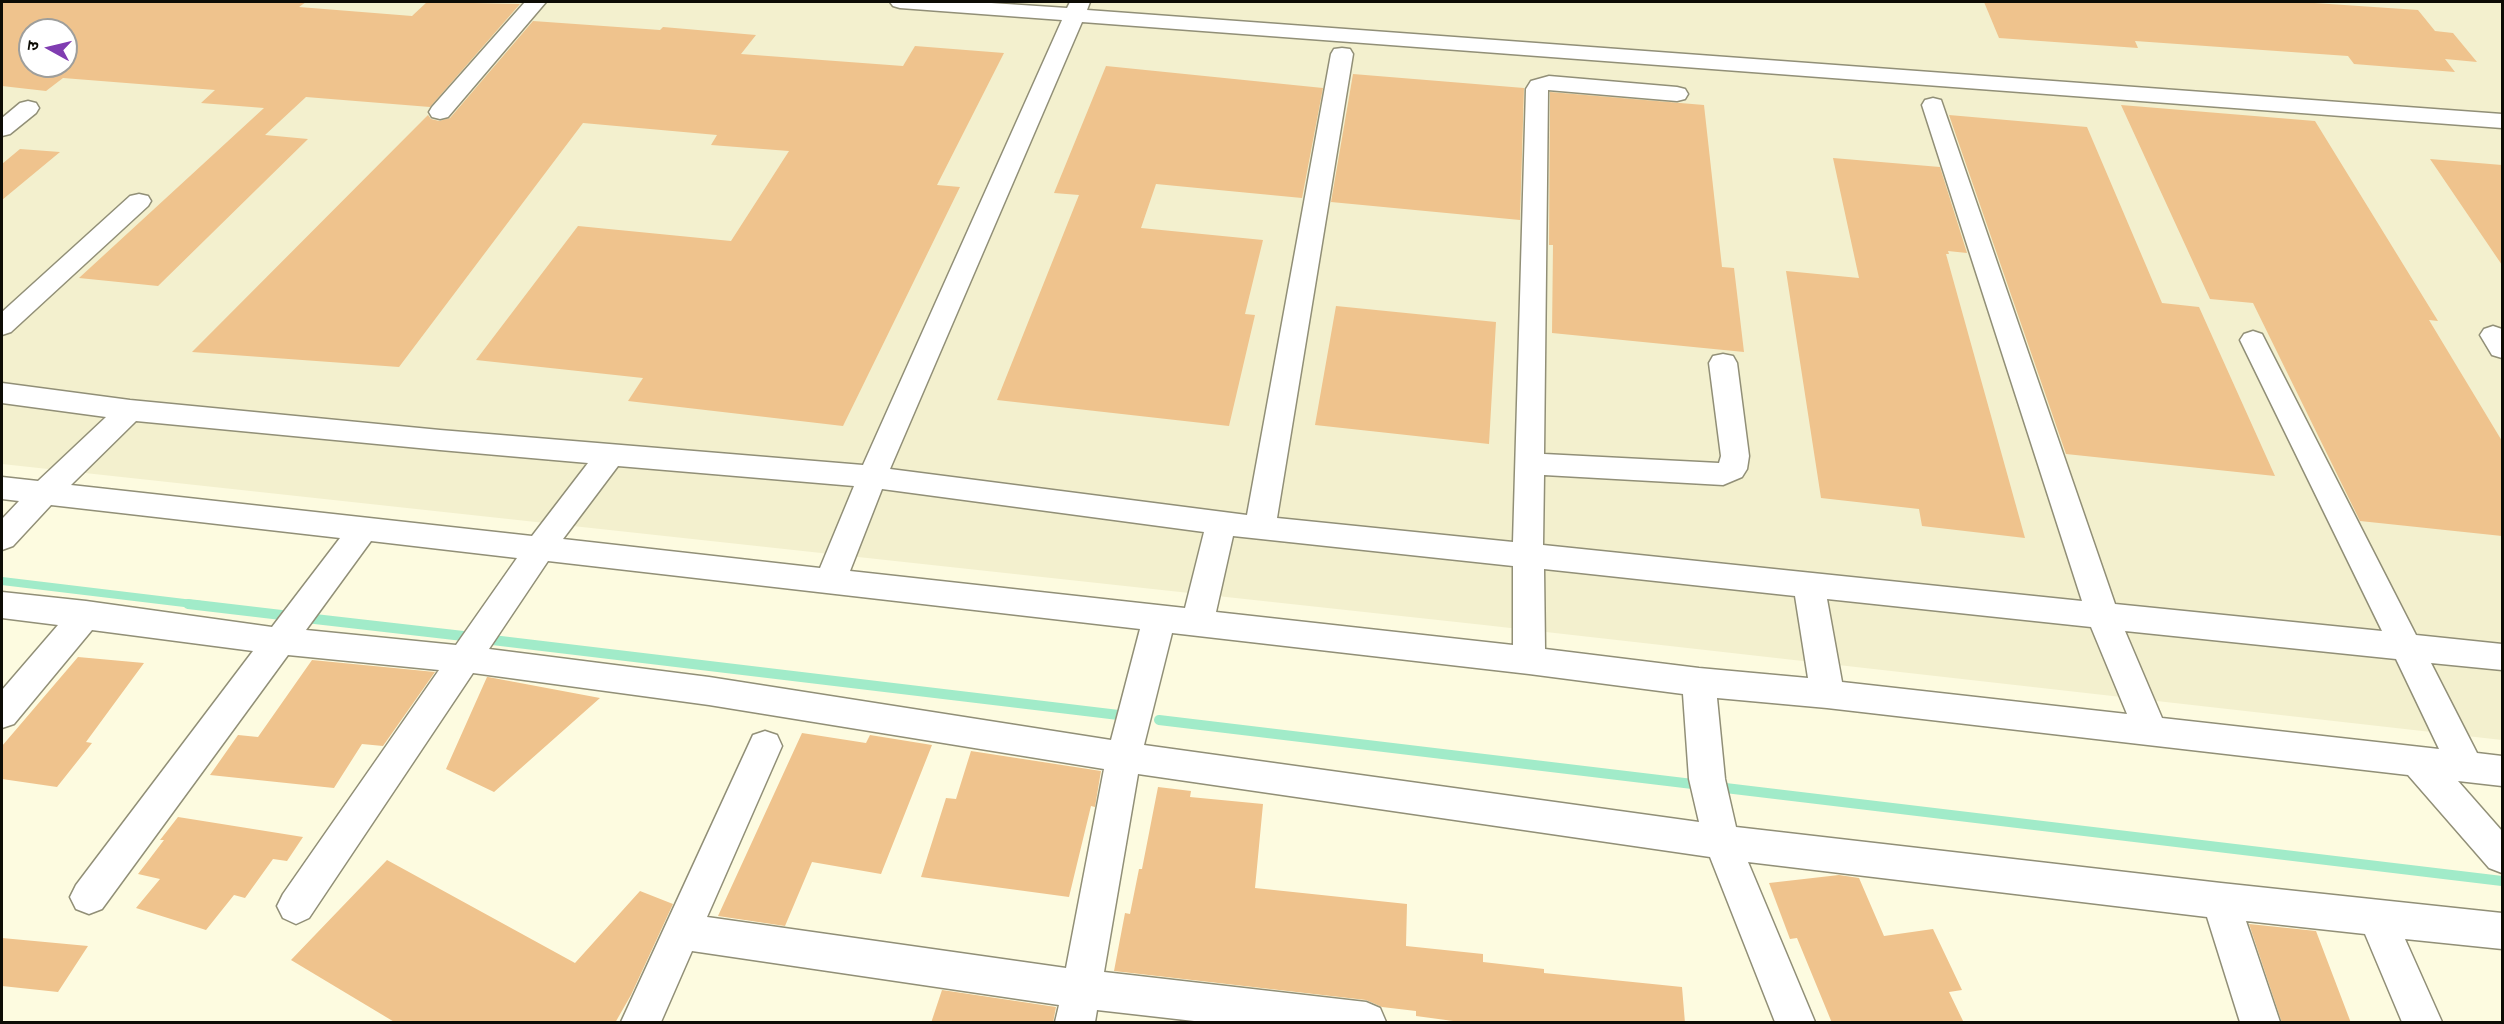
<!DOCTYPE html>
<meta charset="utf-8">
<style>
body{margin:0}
#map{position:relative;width:2504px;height:1024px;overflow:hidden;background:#fdfbe0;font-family:"PT Sans","Noto Sans Devanagari",sans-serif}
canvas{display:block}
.frame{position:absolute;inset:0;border:3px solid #0d0c05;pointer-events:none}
.north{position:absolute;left:18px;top:18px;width:60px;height:60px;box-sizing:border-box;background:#fff;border:2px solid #9e9e9b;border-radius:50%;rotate:278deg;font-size:16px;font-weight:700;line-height:24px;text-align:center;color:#0d0c05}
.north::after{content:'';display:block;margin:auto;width:21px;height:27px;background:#803db1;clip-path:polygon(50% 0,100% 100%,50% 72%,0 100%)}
</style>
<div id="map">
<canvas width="2504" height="1024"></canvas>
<div class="frame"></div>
<div class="north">उ</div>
</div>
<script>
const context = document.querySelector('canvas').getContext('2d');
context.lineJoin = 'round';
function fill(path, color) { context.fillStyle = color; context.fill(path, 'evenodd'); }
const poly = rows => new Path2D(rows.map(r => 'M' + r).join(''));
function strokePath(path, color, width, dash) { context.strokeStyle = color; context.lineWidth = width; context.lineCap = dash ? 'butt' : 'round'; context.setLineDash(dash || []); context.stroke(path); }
fill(poly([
 [2,2,2502,2,2502,740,1484,625,2,464],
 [30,30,66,30,66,66,30,66]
]), '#f3f0ce');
strokePath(poly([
 [2,581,201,605]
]), '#a1ebc9', 8);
strokePath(poly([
 [188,604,290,616],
 [306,618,472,637],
 [484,639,1127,716],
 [1159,720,1701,785],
 [1717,787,2502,881]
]), '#a1ebc9', 10);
fill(poly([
 [2,2,306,2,299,7,412,16,427,2,520,4,430,107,306,97,265,135,308,139,158,286,79,278,264,108,201,103,215,90,63,78,46,91,2,86],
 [30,30,66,30,66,66,30,66],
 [1984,2,2300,2,2418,10,2435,31,2453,33,2477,62,2445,59,2455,72,2354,64,2348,56,2135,41,2138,48,1999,38],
 [533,21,660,30,663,27,756,35,741,54,903,66,915,46,1004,53,937,185,960,187,843,426,628,401,643,378,476,360,578,226,731,241,789,151,711,145,717,135,583,123,399,367,192,352,428,115,431,119,439,121,450,118],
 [1106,66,1323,88,1302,198,1156,184,1141,228,1263,240,1245,314,1255,315,1229,426,997,400,1079,195,1054,193],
 [1353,74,1524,88,1520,220,1331,202],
 [1550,92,1704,105,1722,267,1734,268,1744,352,1552,333,1553,245,1549,245],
 [2121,105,2315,121,2438,321,2429,320,2502,441,2502,536,2360,521,2253,303,2210,299],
 [1949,115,2087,127,2162,303,2199,307,2275,476,2066,454],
 [20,149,60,152,2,200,2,164],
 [1833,158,1940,167,1967,253,1948,251,1949,254,1946,254,2025,538,1922,526,1919,509,1821,498,1786,271,1859,278],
 [2430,159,2502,165,2502,265],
 [1336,306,1496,322,1489,444,1315,425],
 [78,657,144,663,86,742,92,743,57,787,2,779,2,746],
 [312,660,435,672,383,746,362,744,334,788,210,775,238,735,258,737],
 [487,677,488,677,600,698,494,792,446,769],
 [802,733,866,743,870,735,932,745,881,874,812,862,785,926,718,916],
 [971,751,1101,771,1095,807,1091,806,1069,897,921,877,946,798,956,799],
 [1158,787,1191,791,1190,797,1263,804,1255,888,1407,904,1406,946,1483,954,1483,962,1544,969,1544,973,1682,987,1685,1023,1468,1023,1416,1016,1416,1011,1382,1007,1366,1000,1114,971,1125,913,1130,914,1139,869,1142,869],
 [178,817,303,837,287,861,273,859,245,898,234,895,206,930,136,908,160,879,138,874,164,840,160,840],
 [387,860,575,963,640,891,673,904,631,995,615,1023,396,1023,291,960],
 [1839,875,1859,878,1884,936,1933,929,1962,990,1949,992,1964,1023,1832,1023,1797,938,1790,939,1769,883],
 [2249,924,2316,931,2351,1023,2282,1023],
 [2,938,88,946,58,992,2,986],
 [942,990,1056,1007,1053,1023,931,1023]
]), '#efc38d');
const minor = poly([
 [525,2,546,2,448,117,440,119,432,117,429,112,432,107,525,2],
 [890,2,976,2,1067,8,1070,2,1090,2,1087,10,2502,114,2502,128,1082,22,890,469,1247,515,1331,54,1334,49,1342,48,1350,49,1353,54,1277,518,1513,542,1526,89,1531,81,1549,76,1677,87,1685,89,1688,94,1685,99,1677,101,1548,90,1544,454,1719,463,1721,456,1709,363,1713,356,1723,354,1733,356,1737,363,1749,456,1747,469,1742,477,1723,485,1544,475,1543,545,2082,601,1922,105,1925,100,1933,98,1941,100,2115,604,2382,631,2240,340,2244,334,2253,331,2262,334,2416,635,2502,644,2502,670,2431,663,2477,753,2502,756,2502,786,2458,781,2502,831,2502,873,2489,868,2408,775,1827,708,1717,698,1725,779,1736,827,2221,883,2502,913,2502,949,2405,939,2442,1022,2402,1022,2365,934,2246,921,2280,1022,2240,1022,2207,917,1748,862,1815,1022,1775,1022,1710,857,1138,774,1104,972,1366,1002,1380,1008,1386,1022,1203,1022,1097,1010,1095,1022,1055,1022,1059,1005,692,951,661,1022,621,1022,753,735,765,731,777,735,782,746,707,917,1066,968,1104,769,709,705,473,673,309,918,296,924,283,918,277,906,283,894,439,670,288,655,102,909,89,914,76,909,70,897,76,885,253,651,92,630,14,724,2,728,2,690,58,625,2,618,2,592,86,601,272,627,340,538,51,505,13,546,2,550,2,519,19,501,2,499,2,477,38,481,106,417,2,403,2,383,130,400,440,430,863,465,1062,20,900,8,893,6,890,2],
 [136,421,440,450,588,463,532,536,71,485,136,421],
 [618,466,854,486,820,568,563,539,618,466],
 [882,489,1204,532,1185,608,850,571,882,489],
 [1233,536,1513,566,1513,645,1216,612,1233,536],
 [371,541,517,558,456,645,306,630,371,541],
 [548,561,1140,629,1111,740,709,677,489,649,548,561],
 [1544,569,1795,596,1808,678,1699,668,1545,649,1544,569],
 [1827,599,2091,627,2127,714,1842,682,1827,599],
 [2125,631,2396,659,2439,749,2162,718,2125,631],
 [1172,633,1529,674,1683,694,1689,779,1699,822,1144,745,1172,633],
 [28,101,36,103,39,108,36,113,10,134,2,136,2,118,20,103,28,101],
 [139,194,148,196,151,201,148,206,11,332,2,335,2,312,130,196,139,194],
 [2493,326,2502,329,2502,358,2492,355,2480,335,2484,329,2493,326]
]);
strokePath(minor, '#918f77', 3);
fill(minor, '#fff');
</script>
